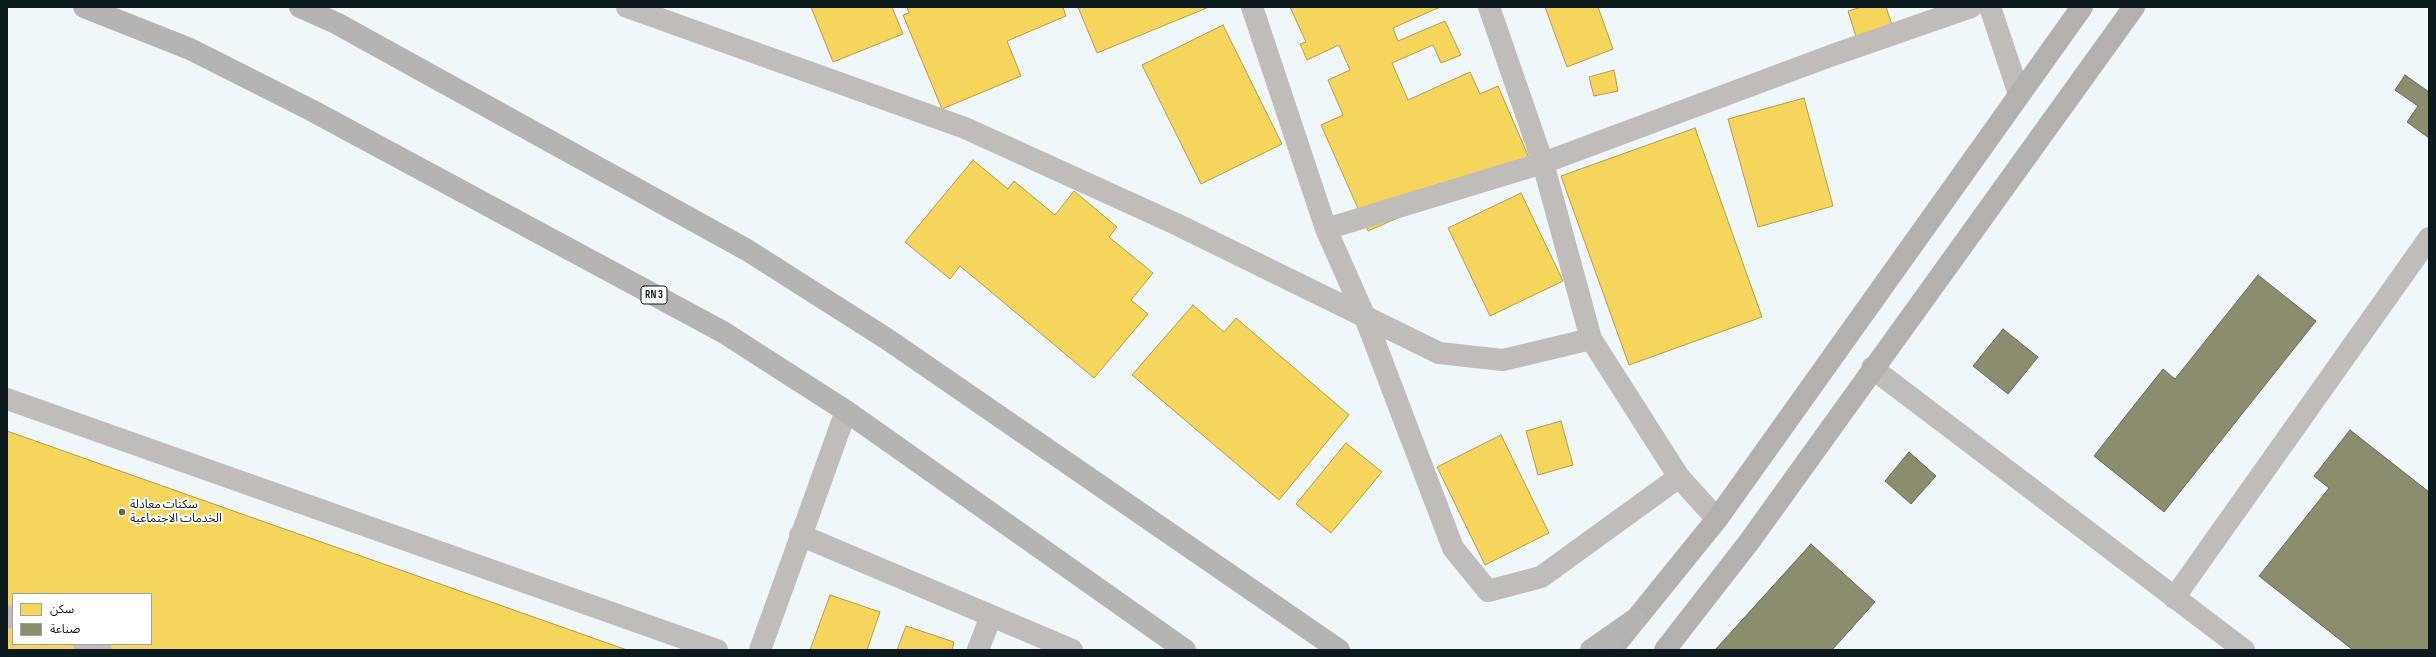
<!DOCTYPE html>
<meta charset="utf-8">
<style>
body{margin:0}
#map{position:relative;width:2436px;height:657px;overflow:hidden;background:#eff7fa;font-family:"Sofia Sans Condensed","Noto Sans Arabic",sans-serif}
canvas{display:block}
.frame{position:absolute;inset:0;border:8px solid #0c191d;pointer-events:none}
.legend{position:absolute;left:12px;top:593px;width:140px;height:52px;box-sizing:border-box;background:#fff;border:1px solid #9ea3a5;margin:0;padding:5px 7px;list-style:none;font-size:12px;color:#0c191d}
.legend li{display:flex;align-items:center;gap:8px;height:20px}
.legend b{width:20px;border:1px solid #9ea3a5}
</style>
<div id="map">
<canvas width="2436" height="657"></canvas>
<div class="frame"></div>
<ul class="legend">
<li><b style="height:11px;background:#f6d55c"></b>سكن</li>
<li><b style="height:11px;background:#8c8c6e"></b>صناعة</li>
</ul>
</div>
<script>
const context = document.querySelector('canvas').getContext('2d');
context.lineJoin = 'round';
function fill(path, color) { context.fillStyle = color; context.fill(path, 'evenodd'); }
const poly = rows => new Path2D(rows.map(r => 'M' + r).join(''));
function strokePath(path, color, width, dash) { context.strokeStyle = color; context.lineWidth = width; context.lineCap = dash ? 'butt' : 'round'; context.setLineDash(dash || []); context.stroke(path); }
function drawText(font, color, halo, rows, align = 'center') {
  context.font = font + ' "Sofia Sans Condensed","Noto Sans Arabic",sans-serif'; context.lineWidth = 4; context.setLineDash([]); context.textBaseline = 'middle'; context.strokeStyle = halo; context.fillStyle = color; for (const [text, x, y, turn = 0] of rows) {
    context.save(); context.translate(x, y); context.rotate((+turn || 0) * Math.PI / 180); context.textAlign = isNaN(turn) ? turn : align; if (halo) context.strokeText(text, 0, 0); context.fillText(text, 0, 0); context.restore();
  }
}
const homes = poly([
 [811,7,892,7,903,34,833,62,811,7],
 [907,7,1063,7,1066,16,1007,41,1021,76,942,109,903,15,909,13,907,7],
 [1078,7,1209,7,1097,53,1078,7],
 [1290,7,1440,7,1393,28,1398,41,1445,21,1461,55,1441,63,1433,45,1392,63,1408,100,1470,72,1480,94,1498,86,1530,160,1368,231,1321,125,1343,115,1328,80,1350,70,1339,45,1307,60,1300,44,1306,42,1290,7],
 [1545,7,1598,7,1613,49,1567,67,1545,7],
 [1862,7,1886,7,1894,31,1858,43,1848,11,1862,7],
 [1223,25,1282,144,1201,184,1142,65,1223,25],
 [1614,70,1618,91,1594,96,1589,77,1614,70],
 [1804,98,1833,206,1758,227,1728,119,1804,98],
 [1695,128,1762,317,1629,365,1561,176,1695,128],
 [973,160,1008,189,1014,181,1055,215,1074,191,1117,227,1109,237,1153,273,1131,300,1148,314,1094,378,960,266,950,279,905,242,973,160],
 [1521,193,1563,281,1490,316,1448,228,1521,193],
 [1193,305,1224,332,1236,318,1349,415,1279,500,1132,375,1193,305],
 [1561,421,1573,465,1538,475,1526,431,1561,421],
 [7,431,627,650,7,650,7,431],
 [13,594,151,594,151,644,13,644,13,594],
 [1501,435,1549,533,1485,565,1437,467,1501,435],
 [1346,443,1382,472,1331,533,1296,504,1346,443],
 [830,595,880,612,867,650,810,650,830,595],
 [906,626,954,642,952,650,897,650,906,626]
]);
fill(homes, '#f6d55c');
strokePath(homes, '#b09d49', 1);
const industry = poly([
 [2405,75,2429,92,2429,138,2407,122,2418,106,2395,90,2405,75],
 [2258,275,2316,321,2164,512,2094,456,2163,369,2175,379,2258,275],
 [2003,329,2038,357,2008,394,1973,366,2003,329],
 [2350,430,2429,492,2429,650,2353,650,2259,576,2329,488,2314,476,2350,430],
 [1909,452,1936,476,1911,504,1885,481,1909,452],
 [1811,544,1875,602,1832,650,1715,650,1811,544]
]);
fill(industry, '#8c8c6e');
strokePath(industry, '#666a56', 1);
strokePath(poly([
 [627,7,965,128,1176,224,1439,353,1503,360,1591,339],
 [1252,7,1326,229,1365,317,1453,548,1488,591,1541,577,1679,477,1717,519],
 [1489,7,1543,163,1591,339,1679,477],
 [1990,7,2019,94],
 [1326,229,1543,163,1830,56,1971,7],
 [1872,368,2244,650],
 [7,399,717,650],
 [800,535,1072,650],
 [2174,598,2429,238],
 [7,616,13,618],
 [84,644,101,650],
 [760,650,846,411],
 [978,650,991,616]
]), '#bfbcb9', 22);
strokePath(poly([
 [1611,650,1717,519,2082,7],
 [1665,650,1749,542,2134,7]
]), '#b4b0ae', 22);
strokePath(poly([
 [84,7,190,49,311,110,723,332,846,411,1185,650],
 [300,7,336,23,747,250,887,339,1339,650],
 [1591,650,1634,620]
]), '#b6b4b2', 22);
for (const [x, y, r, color] of [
 [122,512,4,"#5b676a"]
]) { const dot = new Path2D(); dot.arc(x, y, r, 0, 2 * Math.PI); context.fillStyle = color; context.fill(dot); strokePath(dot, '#fff', 1.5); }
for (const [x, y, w] of [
 [654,295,26]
]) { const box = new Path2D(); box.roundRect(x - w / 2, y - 9, w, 18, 3); context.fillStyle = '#fff'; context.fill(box); strokePath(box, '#0c191d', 1); }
drawText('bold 11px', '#0c191d', null, [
 ["RN 3",654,295]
]);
drawText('12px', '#0c191d', '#fff', [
 ["سكنات معادلة",130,505],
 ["الخدمات الاجتماعية",130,519]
], 'left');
</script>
